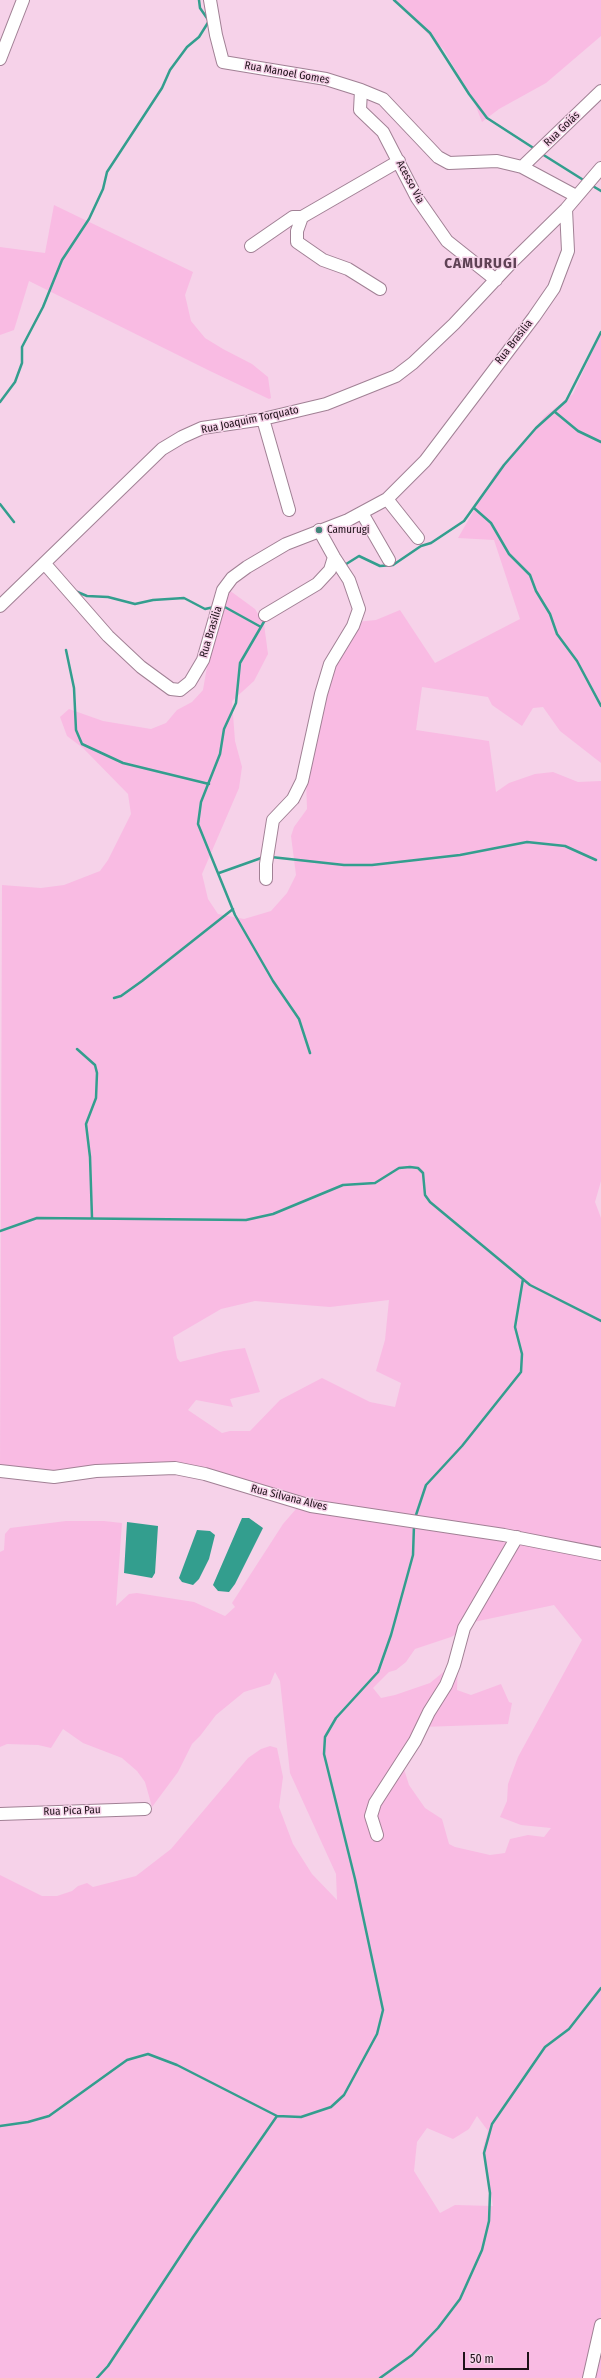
<!DOCTYPE html>
<meta charset="utf-8">
<style>
body{margin:0}
#map{position:relative;width:601px;height:2378px;overflow:hidden;background:#f6d2e9;font-family:"Fira Sans Condensed",sans-serif}
canvas{display:block}
.scale{position:absolute;left:463px;top:2352px;width:66px;height:18px;box-sizing:border-box;border:2px solid #1e1219;border-top:0;padding-left:5px;font-size:12px;line-height:14px;white-space:nowrap;color:#1e1219;-webkit-text-stroke:3px #f6d2e9;paint-order:stroke}
</style>
<div id="map">
<canvas width="601" height="2378"></canvas>
<div class="scale">50 m</div>
</div>
<script>
const context = document.querySelector('canvas').getContext('2d');
context.lineJoin = 'round';
function fill(path, color) { context.fillStyle = color; context.fill(path, 'evenodd'); }
const poly = rows => new Path2D(rows.map(r => 'M' + r).join(''));
function strokePath(path, color, width, dash) { context.strokeStyle = color; context.lineWidth = width; context.lineCap = dash ? 'butt' : 'round'; context.setLineDash(dash || []); context.stroke(path); }
function drawText(font, color, halo, rows, align = 'center') {
  context.font = font + ' "Fira Sans Condensed",sans-serif'; context.lineWidth = 3; context.setLineDash([]); context.textBaseline = 'middle'; context.strokeStyle = halo; context.fillStyle = color; for (const [text, x, y, turn = 0] of rows) {
    context.save(); context.translate(x, y); context.rotate((+turn || 0) * Math.PI / 180); context.textAlign = isNaN(turn) ? turn : align; if (halo) context.strokeText(text, 0, 0); context.fillText(text, 0, 0); context.restore();
  }
}
fill(poly([
 [394,0,601,0,601,36,546,83,499,109,482,122,475,104,444,50],
 [54,205,193,272,185,295,191,321,205,338,223,349,252,364,268,377,271,398,269,399,210,371,29,281,14,330,0,335,0,247,45,253],
 [601,332,601,763,560,731,543,707,533,708,522,726,492,705,488,697,422,687,416,730,489,741,496,792,509,783,535,774,553,772,578,782,601,781,601,1181,595,1202,601,1218,601,2378,0,2378,0,1875,42,1896,57,1896,72,1891,78,1886,87,1883,93,1887,136,1876,171,1849,248,1758,261,1749,270,1746,277,1748,283,1777,279,1807,293,1844,312,1874,337,1900,336,1874,290,1773,280,1681,275,1672,270,1684,244,1692,216,1715,200,1736,192,1744,178,1772,152,1807,145,1782,137,1771,122,1758,83,1743,63,1729,51,1748,38,1745,7,1744,0,1747,0,1552,4,1550,5,1534,10,1528,66,1521,104,1521,122,1523,116,1606,129,1594,137,1593,194,1602,225,1616,235,1607,232,1603,283,1524,296,1509,295,1504,205,1472,19,1473,0,1471,2,885,41,888,64,885,100,871,108,860,131,814,128,794,83,748,67,736,60,717,69,709,103,721,151,729,166,723,177,710,192,702,203,690,207,667,229,590,255,609,264,624,268,654,254,681,232,701,235,741,242,767,239,788,202,874,208,899,218,914,244,919,271,911,287,893,296,875,291,836,294,827,307,809,306,778,326,684,356,622,376,620,400,610,435,663,520,619,494,540,458,538,496,472,545,416,573,394],
 [389,1300,385,1340,376,1371,401,1383,395,1407,370,1402,322,1378,280,1400,250,1431,230,1431,222,1433,188,1410,196,1400,233,1407,230,1399,260,1392,245,1348,224,1351,180,1362,177,1358,173,1337,221,1309,255,1301,330,1307],
 [554,1605,582,1640,518,1757,508,1784,507,1801,500,1817,521,1825,551,1828,544,1837,528,1835,510,1839,505,1853,490,1855,455,1847,449,1844,442,1819,425,1808,409,1785,401,1760,422,1727,508,1724,512,1703,509,1702,501,1684,471,1695,457,1690,458,1660,430,1683,395,1695,381,1698,373,1688,389,1672,396,1670,406,1662,415,1649,451,1637,464,1630,469,1623],
 [477,2116,488,2131,483,2148,493,2206,455,2205,440,2213,414,2171,417,2142,427,2128,453,2139,469,2129]
]), '#f9bbe3');
fill(poly([
 [242,1518,249,1518,263,1528,235,1584,229,1592,218,1591,213,1585],
 [127,1522,158,1526,155,1573,152,1578,124,1573],
 [197,1530,210,1531,215,1535,209,1559,199,1579,193,1585,182,1582,179,1578]
]), '#339e8e');
strokePath(poly([
 [394,0,430,33,469,94,487,118,535,149],
 [542,154,585,181],
 [591,185,601,191],
 [0,402,15,382,22,363,22,347,43,307,62,260,89,219,103,189,107,172,162,88,170,70,187,47,199,37,209,21,200,8,199,0],
 [555,412,578,431,601,442],
 [0,504,14,522],
 [474,508,491,523,509,554,530,575,536,591,550,614,557,634,577,661,601,706],
 [343,566,359,556,380,566,393,565,421,546,431,543,464,521,504,465,536,428,566,401,601,332],
 [75,591,87,596,108,597,135,604,153,600,184,598,205,609,214,607],
 [223,606,261,627],
 [265,620,240,663,236,703,224,729,220,754,201,802,198,824,235,915,273,981,299,1019,310,1053],
 [66,650,74,688,76,730,82,744,123,763,209,784],
 [271,857,344,865,372,865,460,855,527,842,565,846,596,860],
 [219,873,264,857],
 [114,998,121,996,142,981,233,909],
 [77,1049,95,1065,97,1073,96,1098,86,1124,90,1157,92,1218],
 [0,1231,37,1218,246,1220,273,1214,343,1185,375,1183,399,1168,410,1167,418,1168,423,1173,425,1195,430,1202,530,1285,601,1321],
 [415,1518,426,1485,462,1446,521,1372,522,1354,515,1327,523,1279],
 [0,2126,28,2122,49,2116,127,2060,148,2054,177,2065,277,2116,301,2117,331,2107,344,2095,377,2034,383,2010,355,1879,324,1754,325,1737,336,1718,378,1672,391,1635,413,1555,414,1525],
 [97,2378,108,2366,193,2237,277,2116],
 [380,2378,412,2355,438,2328,460,2299,482,2250,489,2221,490,2193,484,2153,492,2124,545,2047,569,2029,601,1988]
]), '#339e8e', 2.5);
const minor = poly([
 [210,0,216,35,223,62,326,79,361,90,383,99,438,157,449,163,497,161,522,167,576,196],
 [0,59,23,0],
 [361,90,360,110,383,132,417,198,447,241,496,280],
 [522,167,601,91],
 [302,217,297,231,297,242,323,260,348,269,380,289],
 [251,246,293,217,302,217,399,161],
 [263,419,289,510],
 [387,499,418,538],
 [362,513,389,560],
 [45,564,108,636,141,667,171,689,180,690,190,682,203,660,223,590,232,578,247,567,286,544,348,520,387,499,425,461,534,317,554,288,568,251,566,209],
 [0,606,162,449,182,437,202,428,263,419,326,404,396,376,413,363,454,324,513,261,566,209,601,168],
 [265,615,317,584,330,570,334,557],
 [266,879,266,864,273,820,293,799,302,781,321,694,330,664,353,626,359,609,349,580,334,557,319,530],
 [0,1471,54,1477,96,1471,175,1468,205,1474,311,1506,504,1535,601,1554],
 [0,1814,145,1809],
 [377,1835,371,1816,375,1803,415,1741,429,1712,446,1685,454,1665,464,1628,517,1537],
 [589,2378,601,2325]
]);
strokePath(minor, '#a18195', 14);
strokePath(minor, '#fff', 12);
for (const [x, y, r, color] of [
 [319,530,4,"#42867a"]
]) { const dot = new Path2D(); dot.arc(x, y, r, 0, 2 * Math.PI); context.fillStyle = color; context.fill(dot); strokePath(dot, '#f6d2e9', 1.5); }
drawText('11px', '#1e1219', '#f6d2e9', [
 ["Rua Manoel Gomes",287,73,10],
 ["Rua Goiás",562,129,-44],
 ["Acesso Via",410,182,62],
 ["Rua Brasília",514,342,-52],
 ["Rua Joaquim Torquato",250,420,-12],
 ["Rua Brasília",211,632,-73],
 ["Rua Silvana Alves",289,1498,14],
 ["Rua Pica Pau",72,1811,-2]
]);
drawText('11px', '#1e1219', '#f6d2e9', [
 ["Camurugi",327,530]
], 'left');
context.letterSpacing = '1px';
drawText('bold 15px', '#5f4255', '#f6d2e9', [
 ["CAMURUGI",481,264]
]);
context.letterSpacing = '0px';
</script>
